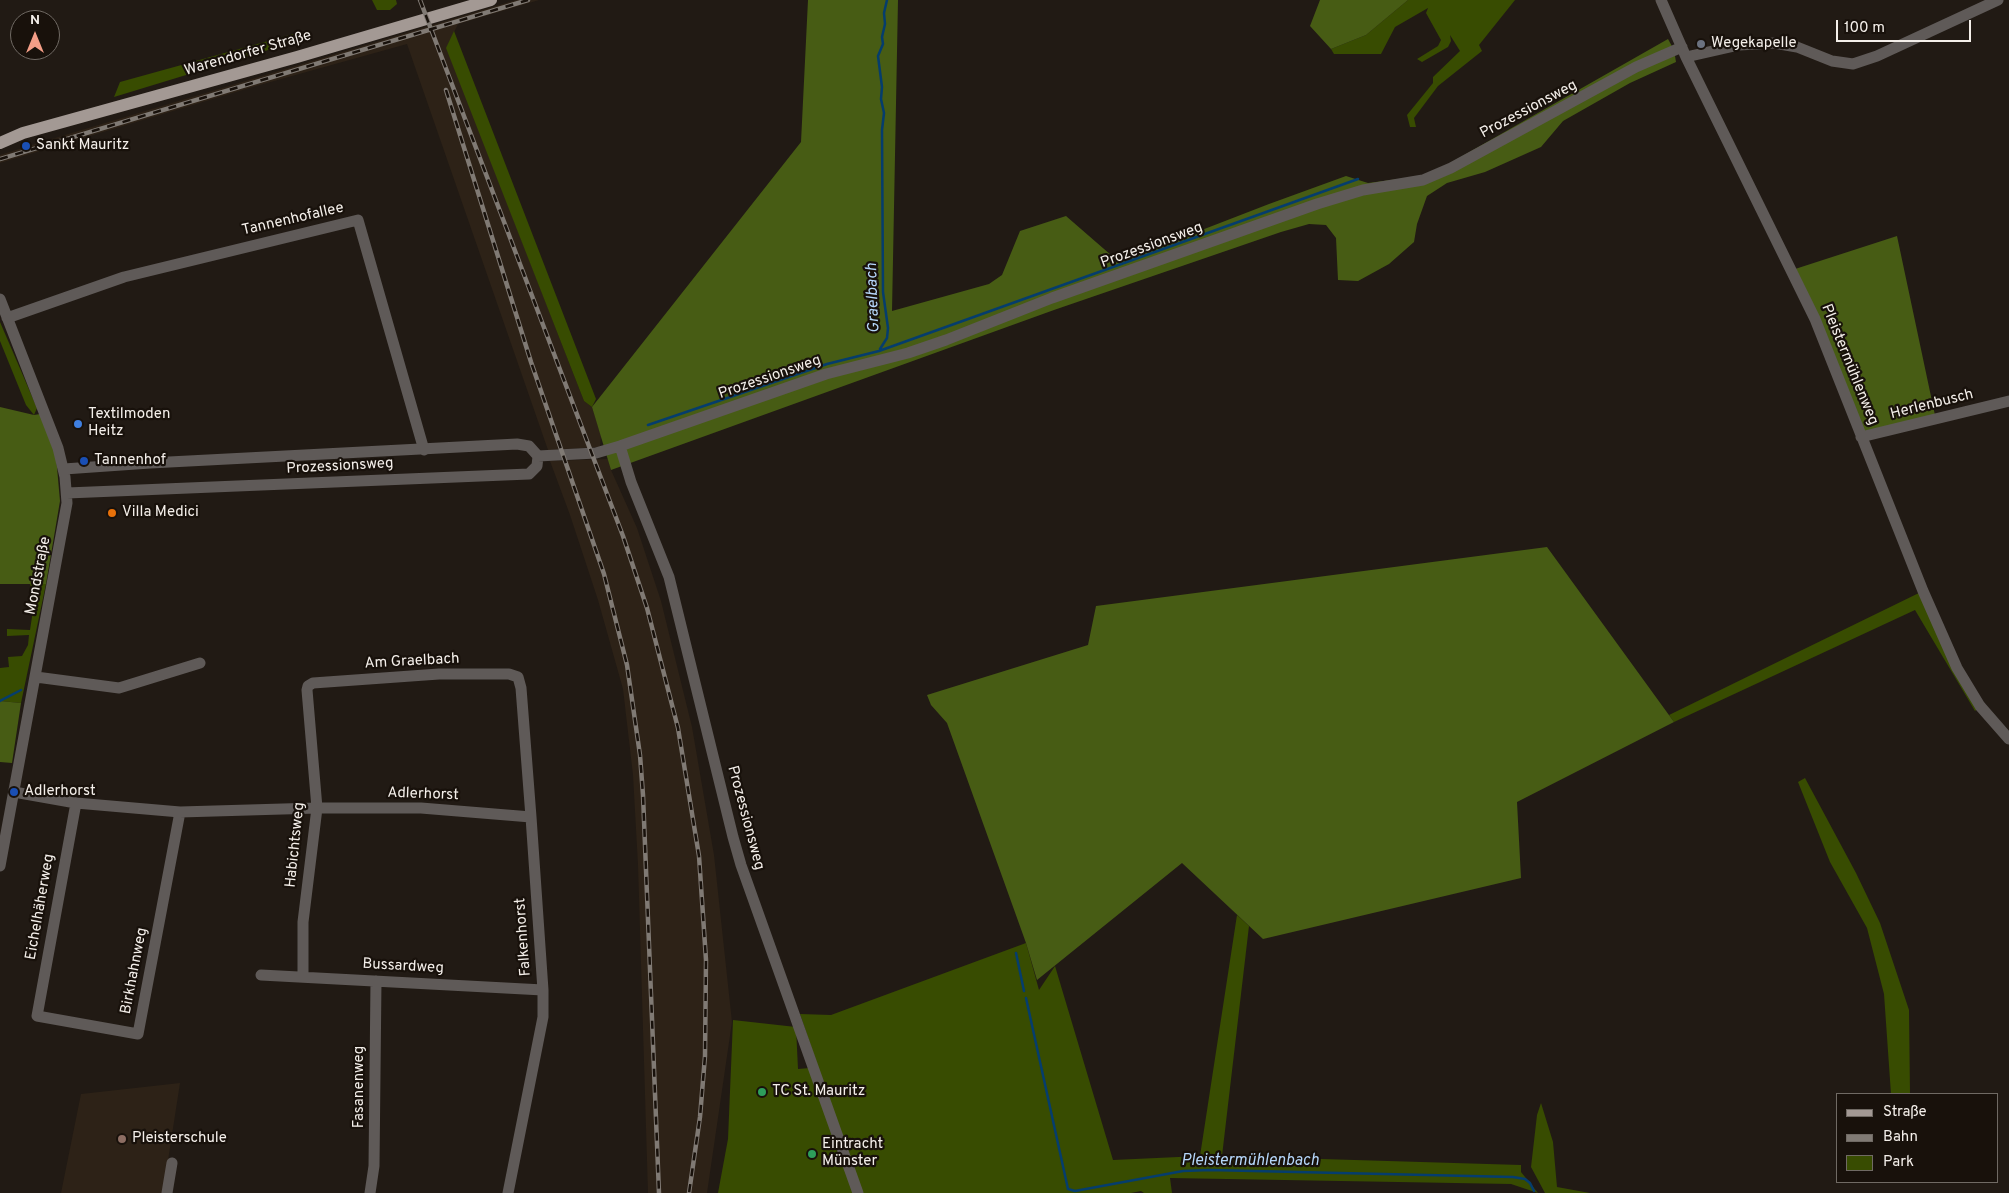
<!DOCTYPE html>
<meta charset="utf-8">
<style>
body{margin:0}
#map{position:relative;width:2009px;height:1193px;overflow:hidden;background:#211a14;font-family:Overpass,sans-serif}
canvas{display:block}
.legend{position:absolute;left:1836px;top:1093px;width:162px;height:90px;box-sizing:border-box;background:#18110b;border:1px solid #706a64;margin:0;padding:6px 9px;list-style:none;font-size:15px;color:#f4efea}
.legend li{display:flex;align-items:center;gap:10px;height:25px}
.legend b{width:25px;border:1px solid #706a64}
.north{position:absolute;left:10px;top:10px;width:50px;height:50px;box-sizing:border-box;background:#18110b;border:1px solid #706a64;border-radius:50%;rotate:0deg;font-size:14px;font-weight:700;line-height:20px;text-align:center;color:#f4efea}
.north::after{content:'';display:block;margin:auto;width:18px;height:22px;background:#f49e87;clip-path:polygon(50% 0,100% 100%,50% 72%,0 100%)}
.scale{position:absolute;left:1836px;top:20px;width:135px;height:22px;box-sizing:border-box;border:2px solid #f4efea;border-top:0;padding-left:6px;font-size:15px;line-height:18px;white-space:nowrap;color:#f4efea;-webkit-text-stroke:4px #18110b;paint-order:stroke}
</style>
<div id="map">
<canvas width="2009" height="1193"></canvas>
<ul class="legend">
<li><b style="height:6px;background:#a39994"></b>Straße</li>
<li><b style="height:6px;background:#807a74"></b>Bahn</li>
<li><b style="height:14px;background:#384c01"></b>Park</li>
</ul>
<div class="north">N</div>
<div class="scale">100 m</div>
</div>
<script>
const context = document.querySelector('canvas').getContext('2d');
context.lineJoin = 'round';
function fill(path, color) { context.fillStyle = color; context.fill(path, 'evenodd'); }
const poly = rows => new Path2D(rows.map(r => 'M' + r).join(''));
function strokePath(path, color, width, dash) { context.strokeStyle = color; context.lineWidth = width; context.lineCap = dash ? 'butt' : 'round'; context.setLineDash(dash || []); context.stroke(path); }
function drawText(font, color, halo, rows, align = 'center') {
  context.font = font + ' Overpass,sans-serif'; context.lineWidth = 4.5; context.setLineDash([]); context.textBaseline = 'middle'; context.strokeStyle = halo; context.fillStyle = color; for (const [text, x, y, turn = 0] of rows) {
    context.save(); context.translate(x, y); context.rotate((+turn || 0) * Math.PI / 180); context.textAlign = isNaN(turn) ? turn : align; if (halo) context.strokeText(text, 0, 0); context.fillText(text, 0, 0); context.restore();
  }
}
fill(poly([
 [516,0,539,0,458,24,447,47,584,401,592,407,601,435,600,447,548,450,407,44,256,86,0,163,0,155,35,144],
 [608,459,611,470,637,528,661,601,692,727,714,855,732,1022,707,1193,648,1193,638,865,633,775,623,689,598,600,570,515,550,461],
 [180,1083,163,1193,61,1193,81,1094]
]), '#2d2217');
fill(poly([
 [372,0,396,0,397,4,390,10,377,10],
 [1408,0,1515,0,1479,45,1482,51,1438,86,1414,118,1416,127,1410,127,1407,115,1433,83,1433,77,1460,51,1450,35,1451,41,1448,47,1422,62,1417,59,1438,46,1441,40,1426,13,1428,8,1395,27,1381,54,1334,54,1331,49,1366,35],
 [454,31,596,399,592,407,584,401,446,48],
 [297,33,291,43,114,97,120,82],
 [0,322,37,408,34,415,26,405,0,341],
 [30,584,46,584,21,703,0,701,0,668,9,667,8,657,22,656,28,645,29,635,7,636,7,629,30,630,35,597],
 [1923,591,1980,706,1975,711,1915,610,1674,722,1669,715],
 [1805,778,1856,873,1880,923,1909,1010,1910,1094,1891,1094,1884,994,1867,928,1830,862,1798,782],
 [1237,915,1249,926,1222,1156,1521,1165,1521,1172,1538,1193,1511,1184,1170,1178,1172,1193,1144,1193,1141,1191,1131,1193,861,1193,800,1014,831,1015,1026,943,1039,990,1055,966,1113,1160,1200,1156],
 [733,1020,796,1027,798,1069,810,1068,855,1193,718,1193,728,1139],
 [1541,1103,1553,1142,1557,1187,1590,1193,1545,1193,1531,1167,1537,1115]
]), '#384c01');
fill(poly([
 [808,0,898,0,892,311,989,284,1002,275,1020,231,1066,216,1119,262,1269,204,1346,176,1368,183,1429,175,1668,39,1674,50,1676,62,1630,83,1563,121,1541,147,1485,172,1447,183,1427,196,1417,224,1414,242,1389,264,1358,281,1338,280,1336,238,1326,225,1309,224,1281,232,1054,310,611,470,592,407,801,142],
 [1320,0,1408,0,1366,35,1331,49,1310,26],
 [1897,236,1936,420,1861,437,1792,270],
 [0,407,34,415,40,414,56,456,60,501,46,584,0,584],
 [1547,547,1674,722,1517,802,1521,878,1263,939,1182,863,1037,980,1026,943,947,723,931,705,927,695,1088,645,1096,606],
 [0,701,21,703,12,763,0,762]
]), '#475c14');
strokePath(poly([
 [880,349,887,338,888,328,883,292,882,130,884,113,881,99,882,87,878,56,883,44,882,37,885,24,884,13,887,0],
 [648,425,827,364,879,351,1358,179],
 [0,701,21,690],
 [1016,953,1024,991],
 [1026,998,1068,1189,1075,1191,1183,1171,1210,1170,1513,1177,1525,1179,1530,1183,1534,1191]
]), '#053d6d', 2.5);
strokePath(poly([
 [1661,0,1686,57,1815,319,1923,591,1957,668,1980,706,2009,739],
 [1686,57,1739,45,1774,43,1797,47,1832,61,1853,64,1877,56,1998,0],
 [0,299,58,448,65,477,67,503,0,866],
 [7,318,124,277,358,220,424,450],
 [1861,437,2009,401],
 [620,446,631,482,669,577,733,837,741,865,858,1193],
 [538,456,596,453,620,446,826,374,908,353,946,340,1052,298,1317,204,1363,190,1423,180,1451,168,1636,67,1682,47],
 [64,469,150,463,517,444,529,446,538,456,537,466,529,474,67,493],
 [36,677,119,688,200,663],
 [14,792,76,803,180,812,317,808,421,808,531,817],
 [76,803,37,1016,138,1034,180,812],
 [261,975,543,990],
 [303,977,303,922,317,808,307,690,308,686,313,683,439,674,509,674,518,677,521,688,531,817,543,990,543,1017,508,1193],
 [167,1193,172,1163],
 [370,1193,374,1166,376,981]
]), '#5f5a58', 11);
strokePath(poly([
 [0,143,23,133,297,57,491,0]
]), '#a39994', 12);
const rail = poly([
 [420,0,623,536,647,608,678,728,699,856,706,960,705,1056,700,1117,689,1193],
 [446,90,531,362,604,574,627,665,640,755,643,795,659,1193],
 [0,159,528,0]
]);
strokePath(rail, '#807a74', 4.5);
strokePath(rail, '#18110b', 2.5, [8]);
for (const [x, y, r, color] of [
 [1701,44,5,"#6b7280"],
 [26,146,5,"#1a4fb4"],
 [78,424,5,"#3f7fe0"],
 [84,461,5,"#1a4fb4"],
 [112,513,5,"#e8710a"],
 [14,792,5,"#1a4fb4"],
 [762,1092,5,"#2e9e5b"],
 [122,1139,5,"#8d6e63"],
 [812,1154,5,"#2e9e5b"]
]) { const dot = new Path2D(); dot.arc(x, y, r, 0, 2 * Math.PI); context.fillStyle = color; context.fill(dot); strokePath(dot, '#18110b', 2); }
drawText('15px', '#f4efea', '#18110b', [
 ["Wegekapelle",1711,44],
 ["Sankt Mauritz",36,146],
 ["Textilmoden",88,415],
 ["Heitz",88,432],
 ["Tannenhof",94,461],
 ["Villa Medici",122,513],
 ["Adlerhorst",24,792],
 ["TC St. Mauritz",772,1092],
 ["Pleisterschule",132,1139],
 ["Eintracht",822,1145],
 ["Münster",822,1162]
], 'left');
drawText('15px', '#f4efea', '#18110b', [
 ["Warendorfer Straße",248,54,-16],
 ["Prozessionsweg",1529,110,-28],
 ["Tannenhofallee",293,220,-13],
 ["Prozessionsweg",1152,246,-20],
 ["Pleistermühlenweg",1849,365,68],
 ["Prozessionsweg",770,378,-19],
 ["Herlenbusch",1932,405,-14],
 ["Prozessionsweg",340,467,-3],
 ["Mondstraße",39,576,-79],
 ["Am Graelbach",412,662,-3],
 ["Adlerhorst",423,795,2],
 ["Prozessionsweg",745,818,75],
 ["Habichtsweg",296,845,-84],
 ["Eichelhäherweg",41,907,-80],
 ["Falkenhorst",524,937,-94],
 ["Bussardweg",403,967,3],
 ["Birkhahnweg",135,971,-79],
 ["Fasanenweg",360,1087,-90]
]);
drawText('italic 16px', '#b5d6fa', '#18110b', [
 ["Graelbach",874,298,-92],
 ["Pleistermühlenbach",1250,1162]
]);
</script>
